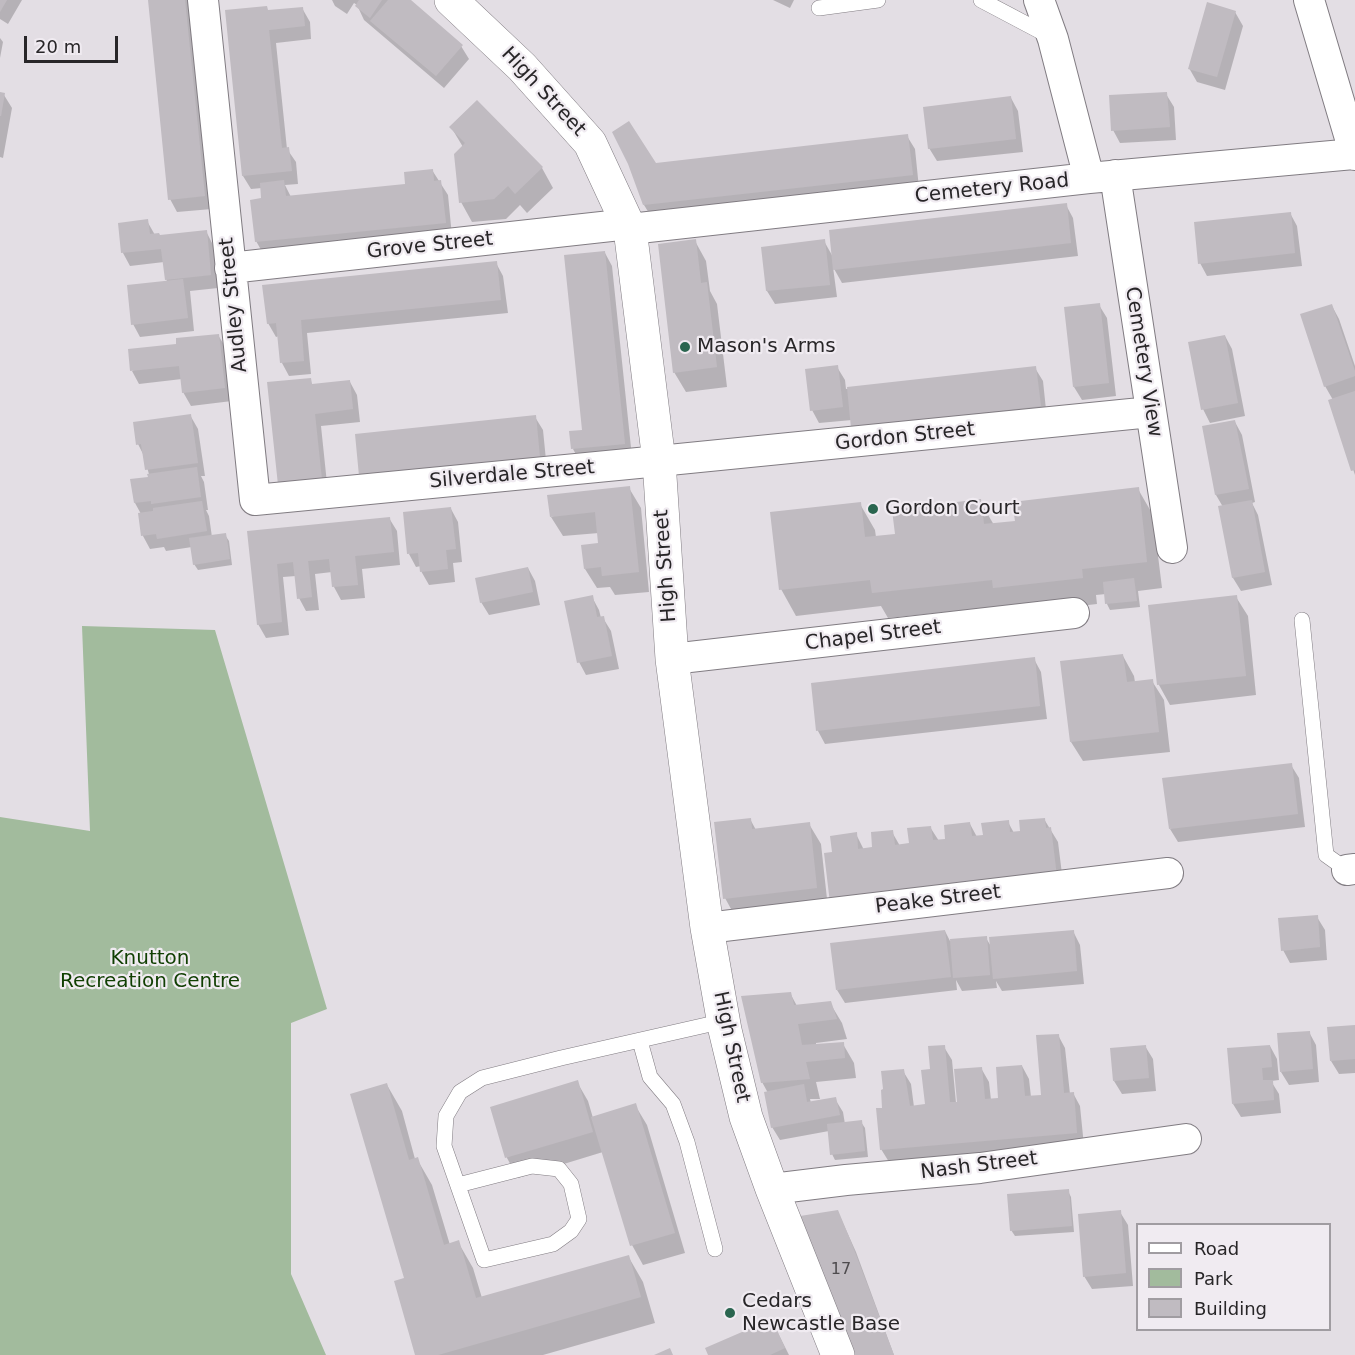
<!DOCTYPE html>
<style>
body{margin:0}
#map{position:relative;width:1355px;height:1355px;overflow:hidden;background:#e3dee4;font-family:"DejaVu Sans",sans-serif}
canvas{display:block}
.legend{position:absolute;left:1136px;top:1223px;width:195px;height:108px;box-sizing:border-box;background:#f0ebf1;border:2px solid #a09ca1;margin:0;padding:8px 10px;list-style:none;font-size:18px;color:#282628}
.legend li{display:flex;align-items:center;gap:12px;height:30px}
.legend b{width:30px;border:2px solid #a09ca1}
.scale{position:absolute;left:24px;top:36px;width:94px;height:27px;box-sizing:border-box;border:3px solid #282628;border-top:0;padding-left:8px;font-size:18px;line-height:21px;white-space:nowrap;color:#282628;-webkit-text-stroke:4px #f0ebf1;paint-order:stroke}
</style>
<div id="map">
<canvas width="1355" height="1355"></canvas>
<ul class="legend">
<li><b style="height:8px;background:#fff"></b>Road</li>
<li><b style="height:16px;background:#a2bb9d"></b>Park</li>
<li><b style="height:16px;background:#c0bbc1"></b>Building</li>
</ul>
<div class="scale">20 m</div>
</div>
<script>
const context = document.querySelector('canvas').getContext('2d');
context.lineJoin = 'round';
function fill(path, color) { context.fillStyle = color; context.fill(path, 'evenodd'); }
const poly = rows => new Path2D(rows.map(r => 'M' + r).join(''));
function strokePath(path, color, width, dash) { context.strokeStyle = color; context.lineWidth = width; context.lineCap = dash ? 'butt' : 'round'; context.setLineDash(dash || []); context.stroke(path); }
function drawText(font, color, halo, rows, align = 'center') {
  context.font = font + ' "DejaVu Sans",sans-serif'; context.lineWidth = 4.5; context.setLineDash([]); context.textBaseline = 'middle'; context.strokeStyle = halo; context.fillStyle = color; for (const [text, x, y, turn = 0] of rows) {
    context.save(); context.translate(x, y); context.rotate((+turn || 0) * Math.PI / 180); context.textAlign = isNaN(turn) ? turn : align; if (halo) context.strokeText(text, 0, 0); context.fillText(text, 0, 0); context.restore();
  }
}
fill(poly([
 [82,626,215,630,327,1009,291,1023,291,1274,326,1355,0,1355,0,817,90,831]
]), '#a2bb9d');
fill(poly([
 [0,0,22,0,8,24,0,19],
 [149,0,190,0,212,209,177,212,170,199],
 [332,0,409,0,461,46,469,59,444,88,364,20,357,5,354,3,347,14,335,6],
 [773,0,794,0,790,8],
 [302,8,310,22,311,39,276,43,287,149,296,162,298,184,285,185,291,197,407,185,432,170,448,195,452,236,264,255,256,241,263,200,262,188,251,189,243,176,269,12],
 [1235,12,1243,26,1225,90,1197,82,1189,68],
 [0,38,3,42,0,58],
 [0,94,4,95,12,108,3,158,0,157],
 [1166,94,1174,107,1176,140,1120,143,1113,130],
 [1011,98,1018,111,1023,152,937,161,929,148],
 [451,127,542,168,553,188,527,213,520,205,506,219,472,222,461,202,463,147],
 [907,136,915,149,919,188,652,218,644,205,655,164],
 [1066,205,1073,218,1078,256,842,283,833,267,837,297,775,304,767,291,763,248,824,241,833,257],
 [1290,213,1297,226,1302,266,1207,276,1200,263],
 [147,221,155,235,160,236,206,231,213,245,218,288,190,291,194,331,140,337,133,324,167,283,164,262,130,266,123,253,119,224],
 [695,241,706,261,710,291,717,304,727,387,686,392,674,372],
 [605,253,612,266,632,457,580,462,573,449,584,431],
 [496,263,503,276,508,313,307,333,311,374,289,376,282,363,279,336,276,337,268,323],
 [1099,305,1107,318,1116,396,1082,400,1074,387],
 [1332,306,1339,319,1355,366,1355,475,1330,401,1333,400,1325,386],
 [218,335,226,348,232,401,191,406,183,392,182,379,139,384,132,371,178,345],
 [1225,336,1232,349,1245,416,1210,423,1203,409],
 [837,367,845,380,846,389,1035,368,1043,381,1047,419,860,440,852,420,819,423,812,410],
 [310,380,313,386,350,382,357,395,360,422,321,426,328,493,287,497],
 [190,415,198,429,205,476,201,476,204,482,208,510,206,510,209,516,212,537,225,535,229,541,232,565,198,570,194,564,192,547,166,551,164,547,150,549,143,536,141,514,135,503,132,481,150,478,144,456,138,444],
 [535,417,543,430,547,470,368,488],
 [1235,422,1242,435,1255,502,1252,503,1258,515,1272,585,1241,591,1233,578,1223,507,1216,495,1204,428],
 [629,488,641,508,649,592,615,595,610,587,597,588,585,569,600,545,599,533,563,536,551,517],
 [1138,489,1153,515,1162,588,1138,591,1140,607,1110,610,1107,604,1106,594,1096,595,1097,604,1010,614,1005,606,888,618,881,606,796,616,781,589,860,504,875,530,876,537,896,535,980,501,994,525,1016,522],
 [451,509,458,522,462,562,453,563,455,582,429,585,421,571,421,566,416,567,409,554],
 [389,518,397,531,400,565,362,569,365,598,341,600,334,587,332,572,315,574,319,610,306,611,299,598,296,576,283,577,289,635,266,638,258,624,248,532],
 [528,568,535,581,540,605,489,615,481,602],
 [592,597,599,610,601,618,603,618,611,631,619,669,586,675,579,662],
 [1236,597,1248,616,1256,695,1170,705,1159,685,1150,607],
 [1123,656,1134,676,1135,682,1152,681,1164,700,1170,752,1083,761,1071,742],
 [1034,659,1041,672,1047,719,825,744,818,731,813,684],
 [1291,765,1299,778,1305,827,1178,842,1170,829],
 [750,819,756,830,809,824,821,844,828,908,736,918,725,898],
 [1044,819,1058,842,1064,890,834,853,856,834,864,850,874,848,892,832,900,846,910,844,930,827,939,841,947,841,970,824,977,837,984,836,1008,822,1014,833,1022,832],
 [1317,917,1325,930,1327,960,1290,963,1283,950],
 [945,931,950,941,986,938,992,948,1073,931,1080,945,1084,984,1002,991,996,981,997,988,962,991,956,980,957,990,845,1003,837,990],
 [790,993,797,1006,830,1003,842,1023,847,1039,816,1043,816,1046,843,1044,854,1063,856,1078,816,1082,820,1099,810,1099,811,1103,835,1099,843,1112,845,1124,861,1122,865,1128,868,1157,835,1160,832,1154,829,1131,780,1140,772,1127,768,1093,762,1082],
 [1355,1027,1355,1073,1339,1074,1331,1061],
 [1309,1032,1316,1045,1319,1082,1289,1085,1281,1072],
 [1058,1035,1065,1048,1070,1094,1073,1093,1080,1106,1084,1146,889,1162,881,1149,884,1109,903,1071,911,1084,914,1107,926,1106,932,1071,944,1047,952,1060,956,1103,959,1103,981,1068,989,1082,991,1100,1000,1099,1022,1066,1029,1079,1031,1097,1043,1096],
 [1145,1046,1153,1059,1156,1091,1122,1094,1114,1081],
 [1270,1046,1277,1059,1279,1080,1271,1081,1279,1094,1281,1113,1241,1117,1233,1104],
 [577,1082,588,1101,593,1118,635,1105,647,1125,685,1253,643,1265,632,1245,603,1152,518,1178,507,1158,491,1108],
 [387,1085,402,1111,415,1159,417,1159,432,1185,450,1245,458,1242,473,1268,482,1298,628,1256,643,1282,655,1323,543,1355,417,1355,405,1279],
 [1068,1191,1071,1197,1074,1232,1015,1236,1011,1230],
 [838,1212,856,1252,894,1355,854,1355],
 [1120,1212,1128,1225,1133,1286,1092,1289,1084,1276],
 [772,1321,789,1355,710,1355]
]), '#0003');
fill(poly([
 [0,0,7,0,0,12],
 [148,0,185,0,205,196,168,200],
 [359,0,382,0,370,18,355,6],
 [388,0,411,0,463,45,436,76,370,21],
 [1207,2,1236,11,1217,77,1188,69],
 [267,6,268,10,303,7,305,26,269,30,282,148,289,147,292,171,242,176,225,10],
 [0,92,5,93,1,116,0,116],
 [1167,92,1170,127,1111,131,1109,95],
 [1011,96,1016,139,928,149,923,107],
 [477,100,543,167,515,194,508,186,494,199,459,203,454,154,465,143,449,127],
 [629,121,656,163,908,134,913,175,643,205,628,164,612,132],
 [433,169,434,181,441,180,446,223,255,242,250,200,261,198,260,183,284,180,286,196,405,184,404,172],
 [1067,203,1071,243,833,270,829,230],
 [1291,212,1295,253,1198,264,1194,222],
 [148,219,150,234,159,233,160,235,207,230,211,275,165,280,161,249,121,253,118,223],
 [696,239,701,283,707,282,717,367,673,373,658,244],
 [825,239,830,285,766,291,761,247],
 [605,251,625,444,571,449,569,431,582,430,564,255],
 [497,261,501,300,301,320,304,361,280,363,276,323,267,324,262,285],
 [183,279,188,318,131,325,127,285],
 [1100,303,1109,383,1073,387,1064,307],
 [1332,304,1355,371,1355,376,1324,387,1300,314],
 [219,334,225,388,182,393,179,366,130,371,128,349,176,344,176,338],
 [1225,335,1238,403,1201,410,1188,342],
 [838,365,843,407,810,411,805,369],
 [1036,366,1041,406,851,428,847,387],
 [311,378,312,384,350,380,353,409,315,414,322,480,278,485,267,382],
 [1355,391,1355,470,1351,471,1328,400],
 [191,414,198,463,145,470,141,444,136,445,133,422],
 [536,415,540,458,359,476,355,434],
 [1235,420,1249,489,1215,495,1202,426],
 [197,467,201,497,151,504,151,501,134,503,130,479,148,477,147,474],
 [630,486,639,572,602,576,601,567,584,569,581,545,598,543,595,512,550,517,547,495],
 [1139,487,1147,562,1082,569,1083,578,993,588,992,580,872,593,870,580,779,590,770,512,861,502,865,537,895,534,892,510,981,499,984,524,1015,521,1012,502],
 [1252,500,1265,572,1232,578,1218,506],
 [202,501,207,531,157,539,156,534,141,536,138,513,153,511,153,508],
 [451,507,456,549,446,550,448,569,420,572,418,553,407,554,403,512],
 [390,517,394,552,355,556,358,585,332,587,329,559,308,561,312,597,297,599,293,562,277,564,282,622,257,625,247,531],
 [226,533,230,559,193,565,189,538],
 [528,567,533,592,480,603,475,578],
 [1134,578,1137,601,1105,604,1103,582],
 [593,595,597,617,604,616,612,656,577,663,564,601],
 [1237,595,1246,676,1157,685,1148,605],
 [1123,654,1127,682,1153,679,1159,732,1070,742,1060,661],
 [1035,657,1040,706,816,731,811,683],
 [1292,763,1298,814,1169,829,1162,778],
 [751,818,752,829,810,822,817,888,723,899,714,822],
 [1045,818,1046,828,1051,827,1057,877,830,903,824,853,832,852,830,836,857,832,858,849,872,847,871,832,893,830,895,845,909,843,907,828,931,826,933,840,945,839,944,825,970,822,972,836,983,835,981,823,1009,820,1010,832,1020,831,1019,820],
 [1318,915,1320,947,1281,951,1278,918],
 [945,930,951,977,836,990,830,943],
 [1074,930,1077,971,993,979,989,937],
 [987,936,990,975,953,978,950,939],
 [791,992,794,1005,831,1001,837,1019,798,1024,802,1045,844,1042,845,1058,806,1062,810,1079,761,1083,741,996],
 [1355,1025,1355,1059,1330,1061,1327,1027],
 [1310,1031,1313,1069,1280,1072,1277,1033],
 [1059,1034,1064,1093,1074,1092,1077,1133,880,1150,876,1108,882,1108,881,1090,883,1089,881,1071,904,1069,910,1106,925,1104,921,1070,930,1069,928,1046,945,1045,950,1102,957,1102,954,1069,982,1067,985,1099,998,1098,996,1067,1022,1065,1025,1096,1041,1095,1036,1035],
 [1146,1045,1149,1078,1113,1081,1110,1048],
 [1270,1045,1272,1067,1262,1068,1263,1080,1273,1080,1274,1100,1232,1104,1227,1048],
 [578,1080,593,1132,505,1158,490,1107],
 [387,1083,409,1160,418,1157,444,1245,459,1240,476,1298,629,1255,641,1297,438,1355,415,1355,394,1281,404,1278,350,1094],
 [804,1084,807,1102,836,1097,840,1115,771,1128,764,1092],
 [636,1103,675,1233,630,1246,591,1117],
 [862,1120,865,1151,830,1155,827,1124],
 [1069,1189,1072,1226,1010,1231,1007,1194],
 [838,1210,850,1239,894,1355,853,1355,800,1216],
 [1121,1210,1126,1273,1083,1277,1078,1214],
 [772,1319,785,1348,770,1355,708,1355,705,1348],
 [670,1348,673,1355,654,1355]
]), '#c0bbc1');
const service = poly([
 [981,0,1051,37],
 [819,8,878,0],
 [1302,620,1326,855,1347,870],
 [640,1041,650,1077,673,1104,687,1142,715,1249],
 [458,1185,532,1166,559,1169,571,1184,579,1219,571,1231,553,1244,484,1260,444,1146,446,1116,460,1092,482,1078,561,1058,724,1021]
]);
const minor = poly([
 [203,0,255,500,659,461,1151,412],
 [1039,0,1053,39,1089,178],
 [1309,0,1355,155],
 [1115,175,1172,548],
 [630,229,1089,178,1354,154],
 [230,268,629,224],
 [672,659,1074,613],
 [1347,870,1355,869],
 [707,928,1168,873],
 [772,1189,846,1180,980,1168,1186,1139]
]);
const secondary = poly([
 [451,0,522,67,590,143,630,229,659,461,672,659,707,928,725,1030,746,1117,772,1189,838,1355]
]);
strokePath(service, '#817c82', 16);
strokePath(minor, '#817c82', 32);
strokePath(secondary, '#817c82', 34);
strokePath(service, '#fff', 15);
strokePath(minor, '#fff', 30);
strokePath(secondary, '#fff', 33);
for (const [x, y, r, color] of [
 [685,347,6,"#2a654f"],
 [873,509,6,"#2a654f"],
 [730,1313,6,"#2a654f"]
]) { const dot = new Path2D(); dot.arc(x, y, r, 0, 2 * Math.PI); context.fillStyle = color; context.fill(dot); strokePath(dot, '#f0ebf1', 2); }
drawText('16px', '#4e4b4e', null, [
 ["17",841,1270]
]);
drawText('20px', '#282628', '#f0ebf1', [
 ["High Street",543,92,47],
 ["Cemetery Road",992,189,-6],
 ["Grove Street",430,246,-6],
 ["Audley Street",234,305,-96],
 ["Cemetery View",1143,362,81],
 ["Gordon Street",905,437,-6],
 ["Silverdale Street",512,475,-5],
 ["High Street",666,566,-94],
 ["Chapel Street",873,636,-7],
 ["Peake Street",938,900,-7],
 ["High Street",731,1047,78],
 ["Nash Street",979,1166,-7]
]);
drawText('20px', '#282628', '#f0ebf1', [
 ["Mason's Arms",697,347],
 ["Gordon Court",885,509],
 ["Cedars",742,1302],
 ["Newcastle Base",742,1325]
], 'left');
drawText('20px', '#103f02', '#f0ebf1', [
 ["Knutton",150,959],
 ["Recreation Centre",150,982]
]);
</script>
